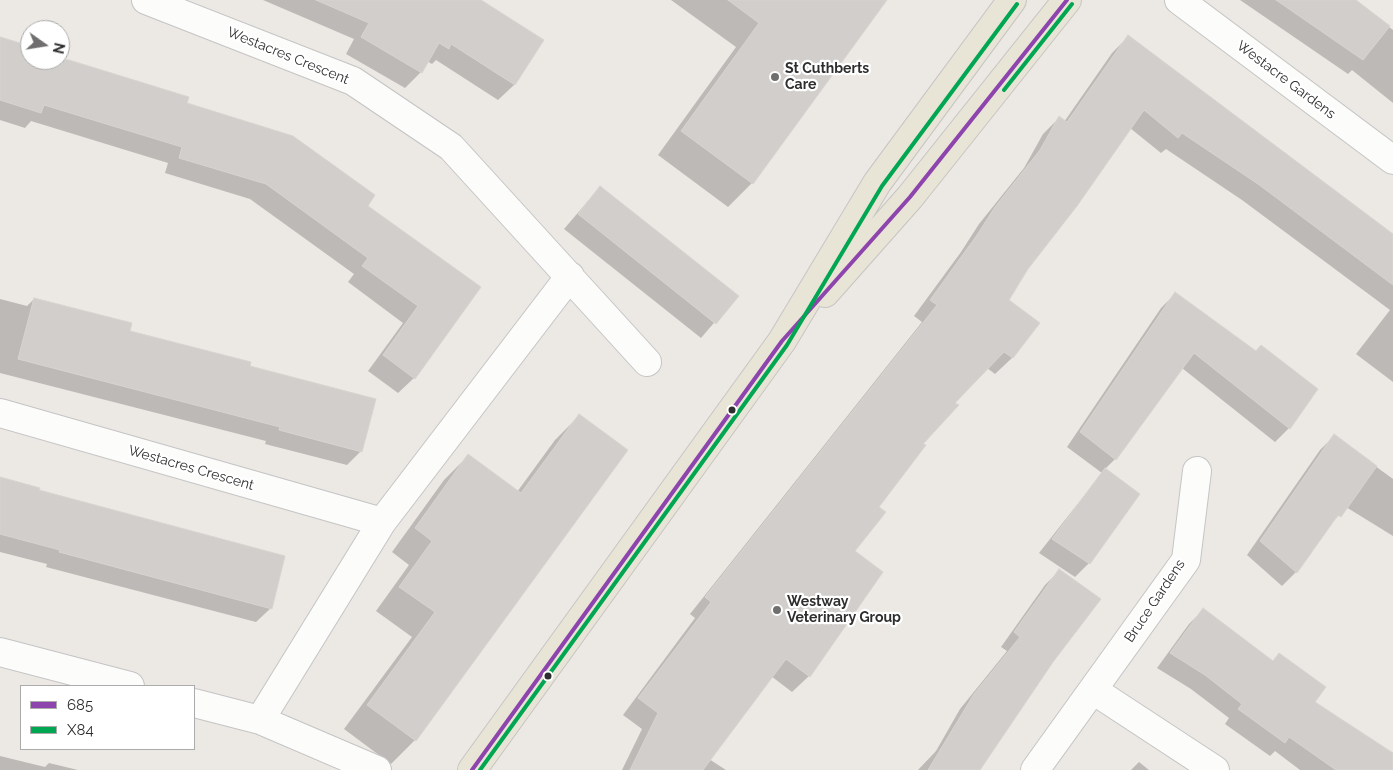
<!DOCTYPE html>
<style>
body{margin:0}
#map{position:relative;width:1393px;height:770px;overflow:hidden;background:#ece8e4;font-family:Raleway,sans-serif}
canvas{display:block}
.legend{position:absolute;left:20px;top:685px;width:175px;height:65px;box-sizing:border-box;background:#fff;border:1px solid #ababab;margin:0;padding:6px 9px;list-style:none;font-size:15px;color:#2e2e2e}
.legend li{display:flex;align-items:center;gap:10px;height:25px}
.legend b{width:25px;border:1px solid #ababab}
.north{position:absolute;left:20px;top:20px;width:50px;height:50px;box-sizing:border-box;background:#fff;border:1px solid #ababab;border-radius:50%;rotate:103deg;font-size:14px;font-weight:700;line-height:20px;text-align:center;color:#2e2e2e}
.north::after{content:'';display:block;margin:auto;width:18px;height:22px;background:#706f6e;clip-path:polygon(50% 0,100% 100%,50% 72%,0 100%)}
</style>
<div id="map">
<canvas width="1393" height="770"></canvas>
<ul class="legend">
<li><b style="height:6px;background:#8e44ad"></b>685</li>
<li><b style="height:6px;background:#00a651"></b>X84</li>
</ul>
<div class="north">N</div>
</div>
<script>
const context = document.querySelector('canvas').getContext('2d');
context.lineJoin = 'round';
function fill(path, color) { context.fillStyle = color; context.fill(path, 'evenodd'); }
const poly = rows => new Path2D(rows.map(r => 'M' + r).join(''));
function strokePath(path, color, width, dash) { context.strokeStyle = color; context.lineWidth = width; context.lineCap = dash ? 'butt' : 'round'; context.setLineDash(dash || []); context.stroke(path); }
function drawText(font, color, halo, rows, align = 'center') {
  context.font = font + ' Raleway,sans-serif'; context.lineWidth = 4.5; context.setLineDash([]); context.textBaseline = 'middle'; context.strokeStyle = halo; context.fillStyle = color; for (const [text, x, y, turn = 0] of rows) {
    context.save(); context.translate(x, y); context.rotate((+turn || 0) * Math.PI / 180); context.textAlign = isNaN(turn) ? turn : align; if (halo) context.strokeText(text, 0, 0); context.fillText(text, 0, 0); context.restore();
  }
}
fill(poly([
 [263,0,480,0,542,40,514,85,498,100,436,60,432,64,427,61,421,72,405,88,346,54,354,39],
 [671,0,885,0,752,183,728,207,658,155,736,47],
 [1240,0,1353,0,1393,30,1393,103,1352,70,1348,74],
 [1128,37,1393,235,1393,382,1356,354,1390,310,1242,200,1166,149,1161,153,1130,128,1027,269,1007,301,1039,323,1012,358,995,374,987,368,953,403,921,444,877,508,853,552,881,572,809,676,792,692,771,676,709,759,726,770,622,770,642,729,623,715,695,618,690,614,922,322,914,316,961,252,979,224,1024,168,1043,134,1059,118,1064,122,1112,53],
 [0,39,30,48,30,60,60,60,60,58,187,98,185,104,366,206,479,288,414,378,398,393,368,371,403,323,348,282,354,274,250,199,165,173,168,163,31,121,25,128,0,120],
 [600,187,737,296,701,338,564,229],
 [1175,294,1255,352,1316,389,1289,428,1275,442,1182,368,1115,459,1105,469,1089,563,1075,577,1039,553,1102,473,1067,447,1161,308],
 [0,299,27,306,34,299,128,332,248,366,361,451,347,465,265,444,266,441,0,373],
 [579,416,415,740,391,764,344,729,412,637,376,611,409,565,392,552,444,480,468,456,517,492,555,440],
 [1334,436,1393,479,1393,536,1346,507,1325,531,1296,572,1282,586,1247,555,1320,450],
 [0,479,38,491,271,608,256,622,46,567,47,564,0,552],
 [1059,571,1074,629,975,770,918,770,936,751,960,709,1007,651,1001,647,1045,585],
 [1203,610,1272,662,1279,654,1313,703,1393,755,1393,770,1300,770,1275,751,1270,756,1225,724,1229,718,1191,689,1157,668,1189,624],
 [0,756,45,767,49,763,78,770,0,770],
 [1139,762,1149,770,1131,770]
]), '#0003');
const building = poly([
 [316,0,481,0,544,40,515,85,451,44,449,49,439,43,422,73,361,37,369,23,316,0],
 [728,0,887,0,753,184,681,131,759,23,728,0],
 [1276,0,1356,0,1390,26,1363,60,1276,0],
 [1128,35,1393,234,1393,285,1258,184,1182,133,1178,138,1144,110,1077,206,1028,269,1009,300,1040,323,1013,358,1004,352,955,403,959,405,923,444,926,445,879,507,886,512,855,551,883,572,810,677,786,659,703,770,630,770,658,713,638,698,711,602,705,597,937,305,930,300,977,235,995,207,1040,150,1059,116,1067,122,1128,35],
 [0,37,30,46,30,60,69,60,189,97,187,103,293,136,375,195,368,206,481,287,415,379,383,355,418,306,362,266,368,258,266,184,179,158,182,147,44,105,41,113,0,100,0,37],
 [600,186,739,296,716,324,578,214,600,186],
 [1175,292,1256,351,1261,345,1318,389,1290,429,1194,353,1116,460,1080,432,1175,292],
 [34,298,132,323,130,331,251,362,250,366,376,399,362,452,279,430,280,427,18,359,34,298],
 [579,414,628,450,416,741,367,705,435,612,399,587,432,541,415,528,468,454,521,493,579,414],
 [1334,434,1377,466,1341,517,1338,515,1297,573,1260,541,1334,434],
 [1105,468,1140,494,1090,564,1052,539,1105,468],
 [0,477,40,488,39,490,285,556,272,609,59,552,60,550,0,534,0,477],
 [1059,569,1101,599,1053,662,980,770,928,770,974,694,1020,637,1014,632,1059,569],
 [1203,608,1273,661,1279,653,1326,687,1315,702,1393,753,1393,770,1336,770,1289,737,1285,743,1238,709,1242,704,1205,675,1170,653,1203,608]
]);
fill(building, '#d1cecb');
strokePath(building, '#d7d4d0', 1);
const minor = poly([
 [146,0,353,81,451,147,647,362],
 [1179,0,1393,160],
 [0,413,382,522],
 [0,652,130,686],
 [1093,690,1215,770],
 [194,703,260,720,377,770],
 [260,720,382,522,570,276],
 [1035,770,1186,560,1197,471]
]);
const major = poly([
 [825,293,910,197,1067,0],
 [472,770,782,341,877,183,1012,0]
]);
strokePath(minor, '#c5c4c5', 30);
strokePath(major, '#c6c5c4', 30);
strokePath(minor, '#fcfcfb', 28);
strokePath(major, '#e8e4d6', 28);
strokePath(poly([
 [472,770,782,341,910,197,1067,0]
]), '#8e44ad', 4);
strokePath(poly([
 [1004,90,1072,4],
 [480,770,787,345,882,186,1017,4]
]), '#00a651', 4);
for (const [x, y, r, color] of [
 [775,77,5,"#706f6e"],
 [732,410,4.5,"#2e2e2e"],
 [777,610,5,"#706f6e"],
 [548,676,4.5,"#2e2e2e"]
]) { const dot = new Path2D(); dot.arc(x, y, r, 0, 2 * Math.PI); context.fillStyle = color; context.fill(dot); strokePath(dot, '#fff', 2); }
drawText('14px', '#2e2e2e', '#fff', [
 ["Westacres Crescent",288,56,22],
 ["Westacre Gardens",1286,80,37],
 ["Westacres Crescent",191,468,16],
 ["Bruce Gardens",1155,601,-56]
]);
drawText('bold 14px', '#2e2e2e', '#fff', [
 ["St Cuthberts",785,69],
 ["Care",785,85],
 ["Westway",787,602],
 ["Veterinary Group",787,618]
], 'left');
</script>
